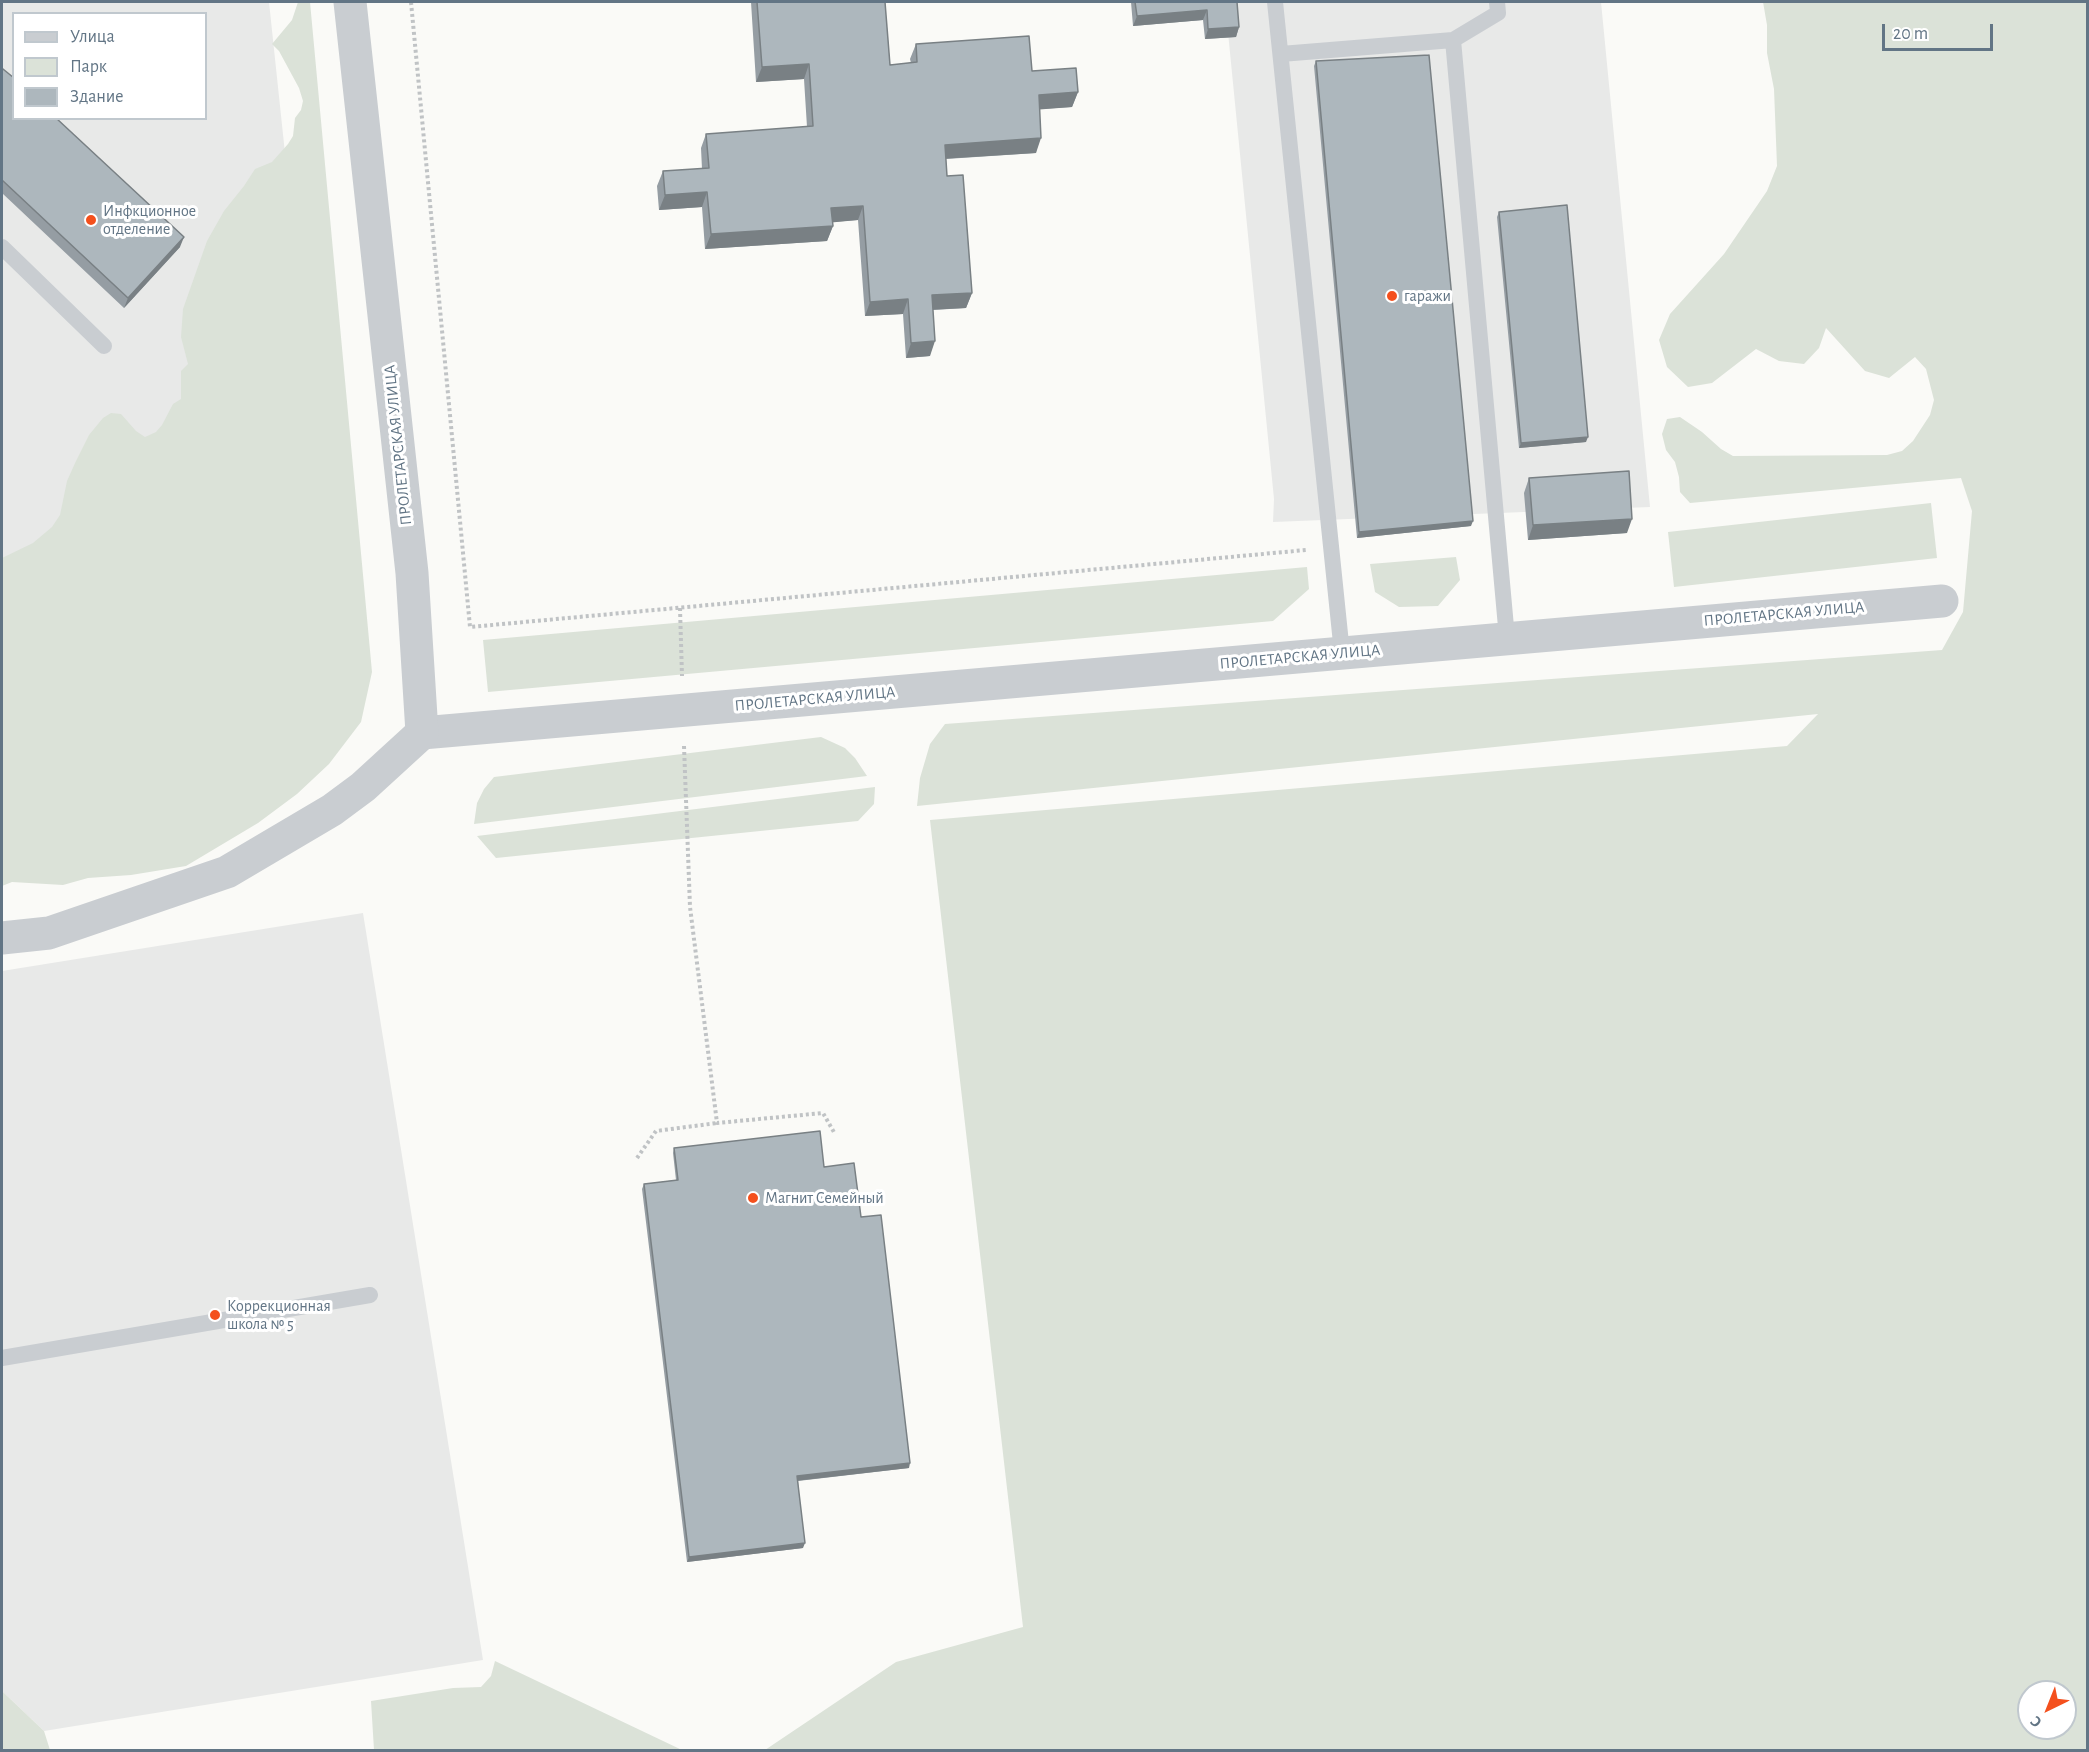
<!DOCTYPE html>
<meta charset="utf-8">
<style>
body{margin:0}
#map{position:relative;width:2089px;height:1752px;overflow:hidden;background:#fafaf7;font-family:"Alegreya Sans",sans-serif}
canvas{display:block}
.frame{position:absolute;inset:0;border:3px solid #627585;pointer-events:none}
.legend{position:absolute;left:12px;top:12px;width:195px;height:108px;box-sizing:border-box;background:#fff;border:2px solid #c0c8ce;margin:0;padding:8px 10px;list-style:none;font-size:18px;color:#627585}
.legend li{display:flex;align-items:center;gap:12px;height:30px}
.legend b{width:30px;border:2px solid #c0c8ce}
.north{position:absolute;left:2017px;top:1680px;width:60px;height:60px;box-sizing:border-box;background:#fff;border:2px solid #c0c8ce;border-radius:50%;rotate:223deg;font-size:16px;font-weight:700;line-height:24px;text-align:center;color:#627585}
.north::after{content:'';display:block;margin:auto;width:21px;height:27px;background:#f4501d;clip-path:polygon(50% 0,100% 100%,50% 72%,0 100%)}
.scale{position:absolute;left:1882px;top:24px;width:111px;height:27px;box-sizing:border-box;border:3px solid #627585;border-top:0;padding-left:8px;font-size:18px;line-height:21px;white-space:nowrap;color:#627585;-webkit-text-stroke:4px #fff;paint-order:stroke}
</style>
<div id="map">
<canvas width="2089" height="1752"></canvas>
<div class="frame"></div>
<ul class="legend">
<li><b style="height:8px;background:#c9cdd1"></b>Улица</li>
<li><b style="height:16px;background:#dbe2d8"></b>Парк</li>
<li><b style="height:16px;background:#adb7bd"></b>Здание</li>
</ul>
<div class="north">С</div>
<div class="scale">20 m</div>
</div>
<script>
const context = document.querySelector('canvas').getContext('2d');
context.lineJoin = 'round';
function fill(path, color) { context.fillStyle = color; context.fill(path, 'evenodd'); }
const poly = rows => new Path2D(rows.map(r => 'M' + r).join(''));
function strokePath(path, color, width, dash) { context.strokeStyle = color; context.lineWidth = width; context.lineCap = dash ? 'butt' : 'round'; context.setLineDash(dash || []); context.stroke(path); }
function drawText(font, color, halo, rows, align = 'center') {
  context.font = font + ' "Alegreya Sans",sans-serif'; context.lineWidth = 6; context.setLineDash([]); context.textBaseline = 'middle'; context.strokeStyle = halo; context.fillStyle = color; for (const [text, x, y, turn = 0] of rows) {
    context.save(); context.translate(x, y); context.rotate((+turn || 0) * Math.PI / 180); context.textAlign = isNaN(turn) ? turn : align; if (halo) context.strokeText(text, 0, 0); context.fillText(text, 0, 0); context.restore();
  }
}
fill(poly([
 [2,2,269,2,333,607,2,666],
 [14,14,206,14,206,118,14,118],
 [1225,2,1601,2,1650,507,1273,522,1274,499],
 [363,913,483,1660,44,1731,2,1691,2,971]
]), '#e8e9e8');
fill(poly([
 [298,2,310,2,372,672,361,722,329,764,297,794,258,823,186,866,131,875,88,878,63,885,12,882,2,886,2,558,33,543,52,527,60,515,67,481,76,461,89,435,103,418,111,413,121,414,136,431,145,437,156,432,162,425,173,404,181,399,181,371,188,364,181,337,183,309,207,241,224,211,244,186,255,169,272,162,288,144,293,136,295,118,301,110,303,101,299,88,279,51,272,44,292,20],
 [1763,2,2087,2,2087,1750,765,1750,896,1662,1023,1627,930,820,1787,746,1818,714,917,806,920,778,930,744,945,724,1942,650,1963,612,1972,511,1961,478,1690,503,1680,492,1679,477,1675,462,1666,450,1662,434,1667,419,1680,417,1702,432,1721,449,1733,456,1887,455,1902,451,1913,441,1930,415,1934,400,1926,369,1915,357,1889,378,1865,371,1826,328,1819,348,1804,364,1779,361,1756,349,1712,383,1688,387,1667,367,1659,340,1670,314,1724,254,1767,191,1777,166,1774,89,1767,53,1767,25],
 [2029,1692,2065,1692,2065,1728,2029,1728],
 [1931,503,1937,558,1674,587,1668,532],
 [1456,557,1460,580,1438,606,1399,607,1375,592,1370,564],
 [1307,567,1309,589,1273,621,488,692,483,640],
 [821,737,845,748,855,758,867,776,474,824,477,803,484,789,494,777],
 [875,787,874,804,858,821,496,858,477,836],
 [495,1661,682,1750,374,1750,371,1701,453,1688,481,1687,491,1676],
 [2,1691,44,1731,50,1750,2,1750]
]), '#dbe2d8');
strokePath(poly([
 [411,2,470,627,1306,550],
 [680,608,682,676],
 [684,746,690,907,717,1123,823,1113,835,1134],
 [637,1158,656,1131,717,1123]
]), '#c0c3c5', 4, [3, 3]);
strokePath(poly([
 [1275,2,1342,653],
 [1453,40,1498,13,1497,2],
 [1281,54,1453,40,1507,638],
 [2,247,104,346],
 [2,1358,370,1295]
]), '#c9cdd1', 16);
strokePath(poly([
 [422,733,1942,601]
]), '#c9cdd1', 33);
strokePath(poly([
 [2,938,49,933,227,872,332,810,363,787,422,733,412,573,350,2]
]), '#c9cdd1', 33);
fill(poly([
 [751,2,885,2,890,65,911,63,910,59,916,44,1032,71,1078,92,1072,107,1040,109,1036,153,946,159,947,176,972,293,966,308,933,310,930,356,906,358,903,314,865,316,858,220,832,222,833,226,827,241,705,249,702,207,659,210,657,186,663,171,702,169,701,148,706,134,807,127,804,79,756,82],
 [1131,2,1237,2,1239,27,1236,37,1205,39,1203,20,1133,26],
 [1316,61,1471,526,1357,538,1314,66],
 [2,71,180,247,124,308,2,193],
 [1499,212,1586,442,1519,448,1497,217],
 [1529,478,1627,533,1528,540,1524,493],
 [674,1148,824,1167,861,1217,909,1468,798,1481,803,1548,687,1562,642,1189,644,1184,676,1180,673,1153]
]), '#959da3');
fill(poly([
 [1207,10,1203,20,1133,26,1137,16],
 [1239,27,1236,37,1205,39,1208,29],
 [809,64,804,79,756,82,762,67],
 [1078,92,1072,107,1033,110,1039,95],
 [1041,138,1036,153,940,159,945,145],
 [707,192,702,207,659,210,665,195],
 [863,206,858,220,826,223,831,208],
 [833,226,827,241,705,249,711,234],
 [184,237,180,247,124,308,128,298],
 [972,293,966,308,927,310,932,295],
 [908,299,903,314,865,316,870,302],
 [935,341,930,356,906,358,911,343],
 [1588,437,1586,442,1519,448,1521,443],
 [1632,519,1627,533,1528,540,1533,525],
 [1473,521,1471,526,1357,538,1359,532],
 [910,1463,909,1468,795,1481,797,1476],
 [805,1543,803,1548,687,1562,689,1557]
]), '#798084');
const building = poly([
 [757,2,885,2,890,65,917,62,916,44,1029,36,1032,71,1076,68,1078,92,1039,95,1041,138,945,145,947,176,963,175,972,293,932,295,935,341,911,343,908,299,870,302,863,206,831,208,833,226,711,234,707,192,665,195,663,171,709,168,706,134,813,126,809,64,762,67,757,2],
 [1135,2,1237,2,1239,27,1208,29,1207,10,1137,16,1135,2],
 [1429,55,1473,521,1359,532,1316,61,1429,55],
 [3,69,14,78,14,118,56,118,184,237,128,298,2,180,2,71,3,69],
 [1567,205,1588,437,1521,443,1499,212,1567,205],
 [1629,471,1632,519,1533,525,1529,478,1629,471],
 [820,1131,824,1167,854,1163,861,1217,881,1215,910,1463,797,1476,805,1543,689,1557,644,1184,678,1180,674,1148,820,1131]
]);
fill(building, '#adb7bd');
strokePath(building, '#798084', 1.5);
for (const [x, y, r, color] of [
 [91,220,6,"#f4501d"],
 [1392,296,6,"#f4501d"],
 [753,1198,6,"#f4501d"],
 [215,1315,6,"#f4501d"]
]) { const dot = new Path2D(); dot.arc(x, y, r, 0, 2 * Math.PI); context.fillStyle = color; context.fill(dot); strokePath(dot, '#fff', 2); }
drawText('16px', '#627585', '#fff', [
 ["Инфкционное",103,211],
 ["отделение",103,229],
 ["гаражи",1404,296],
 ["Магнит Семейный",765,1198],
 ["Коррекционная",227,1306],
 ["школа № 5",227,1324]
], 'left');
drawText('16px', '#627585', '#fff', [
 ["ПРОЛЕТАРСКАЯ УЛИЦА",398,445,-96],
 ["ПРОЛЕТАРСКАЯ УЛИЦА",1784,614,-5],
 ["ПРОЛЕТАРСКАЯ УЛИЦА",1300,657,-5],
 ["ПРОЛЕТАРСКАЯ УЛИЦА",815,699,-5]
]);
</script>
